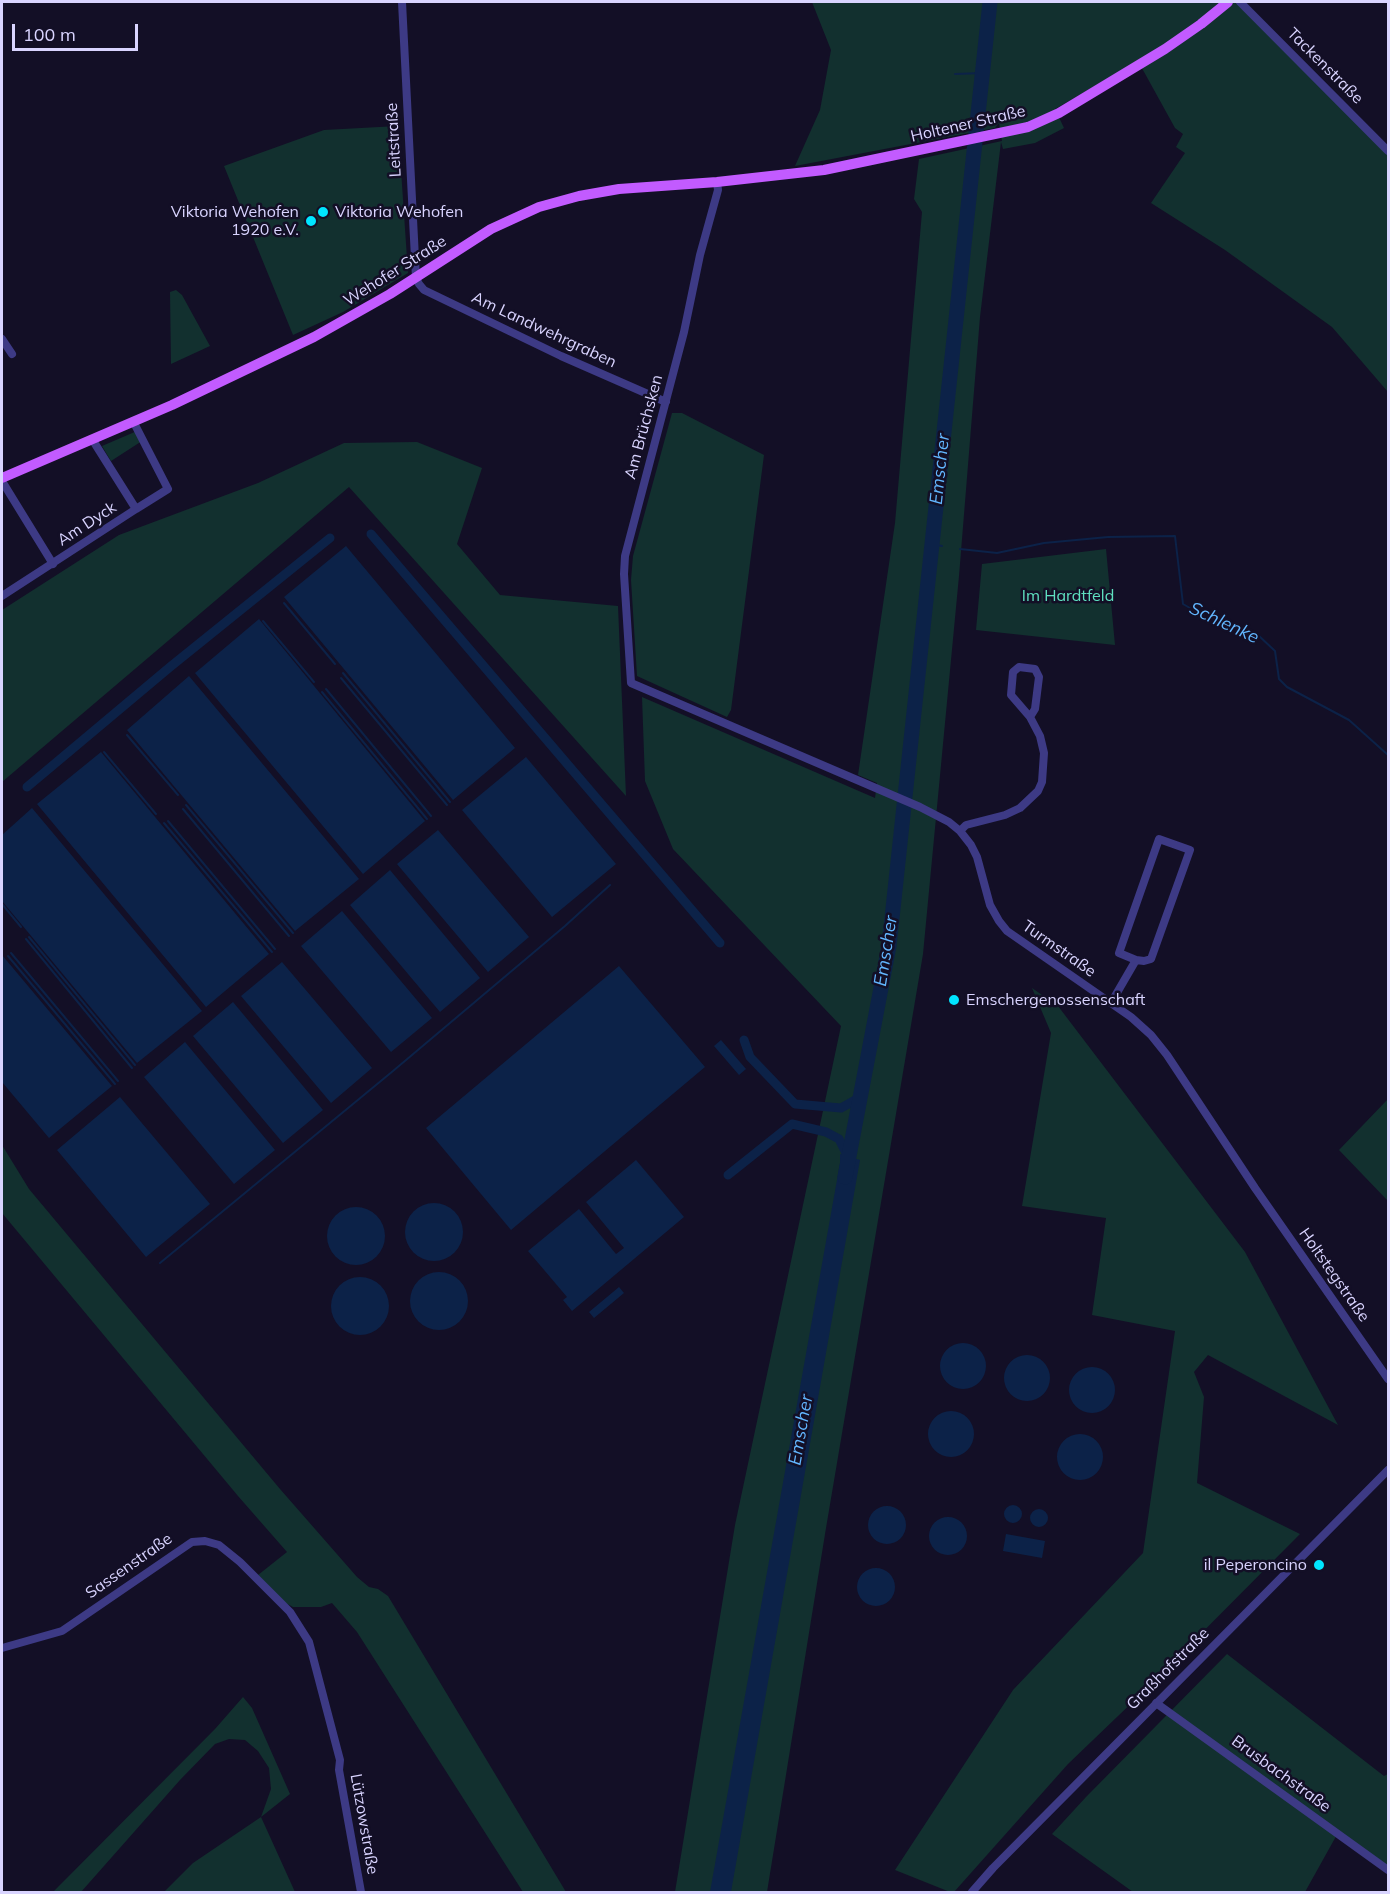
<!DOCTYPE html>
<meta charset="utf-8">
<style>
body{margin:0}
#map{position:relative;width:1390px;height:1894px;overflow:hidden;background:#130f26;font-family:Mulish,sans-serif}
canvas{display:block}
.frame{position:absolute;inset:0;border:3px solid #d9d4ff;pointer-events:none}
.scale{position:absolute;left:12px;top:24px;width:126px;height:27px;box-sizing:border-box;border:3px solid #d9d4ff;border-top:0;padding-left:8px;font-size:18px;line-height:21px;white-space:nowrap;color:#d9d4ff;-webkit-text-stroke:4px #130f26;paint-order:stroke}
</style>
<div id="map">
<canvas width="1390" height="1894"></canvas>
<div class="frame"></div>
<div class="scale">100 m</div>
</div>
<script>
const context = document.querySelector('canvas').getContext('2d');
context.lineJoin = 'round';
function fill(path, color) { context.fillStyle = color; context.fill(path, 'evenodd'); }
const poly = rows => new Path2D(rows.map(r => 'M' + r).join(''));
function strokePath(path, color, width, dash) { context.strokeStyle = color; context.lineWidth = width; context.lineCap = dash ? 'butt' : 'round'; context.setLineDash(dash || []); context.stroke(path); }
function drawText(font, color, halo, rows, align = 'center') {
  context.font = font + ' Mulish,sans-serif'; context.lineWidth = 5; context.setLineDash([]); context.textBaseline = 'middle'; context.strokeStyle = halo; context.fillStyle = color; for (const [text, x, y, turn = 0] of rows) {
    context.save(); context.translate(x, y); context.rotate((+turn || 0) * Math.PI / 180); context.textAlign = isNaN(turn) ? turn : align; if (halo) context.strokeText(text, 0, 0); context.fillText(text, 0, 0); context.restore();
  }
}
fill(poly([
 [812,2,1249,2,1244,6,1388,154,1388,392,1332,327,1225,250,1151,203,1185,153,1176,147,1183,134,1175,128,1138,61,1055,109,1064,128,1035,143,1003,149,1001,142,980,317,959,576,923,954,826,1528,767,1892,675,1892,735,1525,841,1026,673,849,645,781,642,697,875,798,877,783,858,775,895,523,922,212,914,199,919,159,1002,141,999,123,995,128,795,166,820,110,831,50],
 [398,126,408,273,343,312,293,335,224,166,324,130],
 [176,290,182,295,210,346,171,364,170,292],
 [672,413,682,413,764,455,731,710,727,717,637,676,631,580,633,556],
 [137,431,142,441,111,461,102,446],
 [417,442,482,468,457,544,500,595,618,606,626,796,349,487,2,782,2,610,119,535,258,483,344,443],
 [1106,549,1115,645,976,630,982,564],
 [1032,988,1058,1006,1245,1252,1338,1425,1208,1355,1194,1372,1204,1397,1197,1483,1300,1534,1142,1693,1068,1764,954,1892,950,1892,895,1870,1013,1690,1143,1553,1175,1331,1092,1315,1106,1218,1022,1206,1051,1033],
 [1388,1099,1388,1201,1339,1150],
 [2,1145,29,1189,280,1489,357,1577,369,1587,378,1589,388,1596,566,1892,523,1892,357,1632,332,1603,321,1607,293,1607,282,1601,258,1575,287,1552,238,1496,2,1213],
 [1227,1654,1384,1776,1388,1774,1388,1866,1339,1831,1305,1892,1133,1892,1052,1834,1086,1797],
 [243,1697,252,1708,290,1794,261,1817,295,1892,164,1892,193,1863,261,1817,271,1789,269,1768,258,1751,245,1740,229,1739,215,1744,180,1780,81,1892,53,1892,215,1729]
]), '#12302f');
fill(poly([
 [346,546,515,748,453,800,284,597],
 [259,619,425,821,363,874,195,673],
 [189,676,359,879,295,931,127,730],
 [101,752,269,954,206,1007,37,804],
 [526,757,616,864,552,917,462,810],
 [32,808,202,1011,137,1063,2,901,2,835],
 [438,830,529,937,488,972,397,864],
 [390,870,480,978,440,1012,350,905],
 [342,911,432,1018,391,1052,301,946],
 [2,955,112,1086,49,1138,2,1082],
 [282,962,372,1068,331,1103,241,996],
 [619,966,705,1067,511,1230,426,1128],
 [233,1002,323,1110,283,1143,193,1036],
 [721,1040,746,1069,739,1075,714,1046],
 [185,1042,275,1150,234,1184,144,1077],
 [120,1097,210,1204,146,1257,57,1150],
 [840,1154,860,1160,731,1892,710,1892,840,1163],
 [636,1160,684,1217,572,1311,563,1300,567,1297,528,1251,579,1209,616,1254,624,1248,586,1202],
 '405 1232a29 29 0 1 1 58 0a29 29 0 1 1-58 0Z',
 '327 1236a29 29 0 1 1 58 0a29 29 0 1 1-58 0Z',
 '410 1301a29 29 0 1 1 58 0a29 29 0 1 1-58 0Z',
 '331 1306a29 29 0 1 1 58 0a29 29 0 1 1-58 0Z',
 [619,1287,624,1293,594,1318,589,1312],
 '940 1366a23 23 0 1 1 46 0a23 23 0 1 1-46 0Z',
 '1004 1378a23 23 0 1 1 46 0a23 23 0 1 1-46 0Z',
 '1069 1390a23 23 0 1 1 46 0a23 23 0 1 1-46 0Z',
 '928 1434a23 23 0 1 1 46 0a23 23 0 1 1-46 0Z',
 '1057 1457a23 23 0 1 1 46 0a23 23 0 1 1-46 0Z',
 '1004 1514a9 9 0 1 1 18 0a9 9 0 1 1-18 0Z',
 '868 1525a19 19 0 1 1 38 0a19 19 0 1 1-38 0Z',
 '1030 1518a9 9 0 1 1 18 0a9 9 0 1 1-18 0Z',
 '929 1536a19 19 0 1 1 38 0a19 19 0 1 1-38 0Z',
 [1006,1534,1045,1541,1042,1558,1003,1551],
 '857 1587a19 19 0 1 1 38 0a19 19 0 1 1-38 0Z'
]), '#0c2248');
strokePath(poly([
 [955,74,983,73],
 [933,544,942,546],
 [960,549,997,553,1044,543,1108,537,1175,536,1183,604,1214,622,1243,628,1258,635,1275,651,1279,679,1287,687,1349,720,1388,755],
 [284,603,335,664],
 [263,621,314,682],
 [343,673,450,802],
 [341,678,447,805],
 [326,689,431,816],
 [322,692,427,819],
 [127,735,178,795],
 [104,752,156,814],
 [186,805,293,933],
 [183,809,289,936],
 [168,821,275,949],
 [164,823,272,952],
 [2,904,21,927],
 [29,937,135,1065],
 [26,939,132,1068],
 [11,953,118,1081],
 [8,956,115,1084],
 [160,1263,393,1071,565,926,610,885]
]), '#0c2248', 2);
strokePath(poly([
 [371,534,720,943],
 [27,787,170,667,330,538],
 [744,1040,750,1057,795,1104,841,1108,859,1098],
 [728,1175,792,1124,826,1132,839,1139,848,1157]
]), '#0c2248', 9);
strokePath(poly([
 [845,1177,889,946,990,2]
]), '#0c2248', 15);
strokePath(poly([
 [402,2,416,278,419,284,424,290,561,356,666,402],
 [1240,2,1388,151],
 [717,182,718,190,700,255,684,332,625,556,624,574,631,683,920,807,949,822,960,831,971,845,977,857,990,905,999,921,1007,931,1131,1017,1151,1035,1167,1055,1255,1188,1388,1379],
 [2,339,12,354],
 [133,421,168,489,136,509],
 [2,481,53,564],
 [2,596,136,509,92,439],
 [960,831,966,825,1005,815,1020,808,1038,791,1042,782,1044,753,1040,736,1030,717,1035,709,1039,677,1035,669,1019,667,1013,672,1011,695,1030,717],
 [1159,839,1190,850,1151,959,1144,961,1136,960,1119,953,1159,839],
 [1111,1003,1136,960],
 [2,1648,62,1631,192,1542,205,1541,219,1545,240,1562,290,1612,309,1642,340,1760,339,1770,361,1892],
 [1156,1703,1388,1870],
 [972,1892,993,1868,1388,1470]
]), '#3d3a85', 8);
strokePath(poly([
 [2,478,172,405,314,337,390,294,491,229,539,207,579,196,619,189,717,182,824,170,1028,127,1059,113,1165,49,1201,24,1228,2]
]), '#c25bff', 10);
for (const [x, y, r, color] of [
 [323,212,6,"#00e5ff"],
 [311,221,6,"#00e5ff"],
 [954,1000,6,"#00e5ff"],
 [1319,1565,6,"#00e5ff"]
]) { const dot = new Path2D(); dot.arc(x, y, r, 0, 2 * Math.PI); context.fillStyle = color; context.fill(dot); strokePath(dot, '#130f26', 2); }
drawText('16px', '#d9d4ff', '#130f26', [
 ["Tackenstraße",1325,66,45],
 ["Holtener Straße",968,124,-13],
 ["Leitstraße",394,140,-93],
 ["Wehofer Straße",395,271,-32],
 ["Am Landwehrgraben",544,330,25],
 ["Am Brüchsken",644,427,-75],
 ["Am Dyck",87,524,-33],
 ["Turmstraße",1059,949,35],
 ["Holtstegstraße",1334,1275,55],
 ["Sassenstraße",129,1566,-35],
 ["Graßhofstraße",1168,1669,-45],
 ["Brusbachstraße",1281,1774,36],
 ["Lützowstraße",364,1824,80]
]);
drawText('16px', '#d9d4ff', '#130f26', [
 ["Viktoria Wehofen",299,212],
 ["1920 e.V.",299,230],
 ["Viktoria Wehofen",335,212,"left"],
 ["Emschergenossenschaft",966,1000,"left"],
 ["il Peperoncino",1307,1565]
], 'right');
drawText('16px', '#5fe0c0', '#130f26', [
 ["Im Hardtfeld",1068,596]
]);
drawText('italic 18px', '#62b6ff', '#130f26', [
 ["Emscher",940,469,-84],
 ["Schlenke",1224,623,25],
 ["Emscher",886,951,-81],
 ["Emscher",801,1430,-80]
]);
</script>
